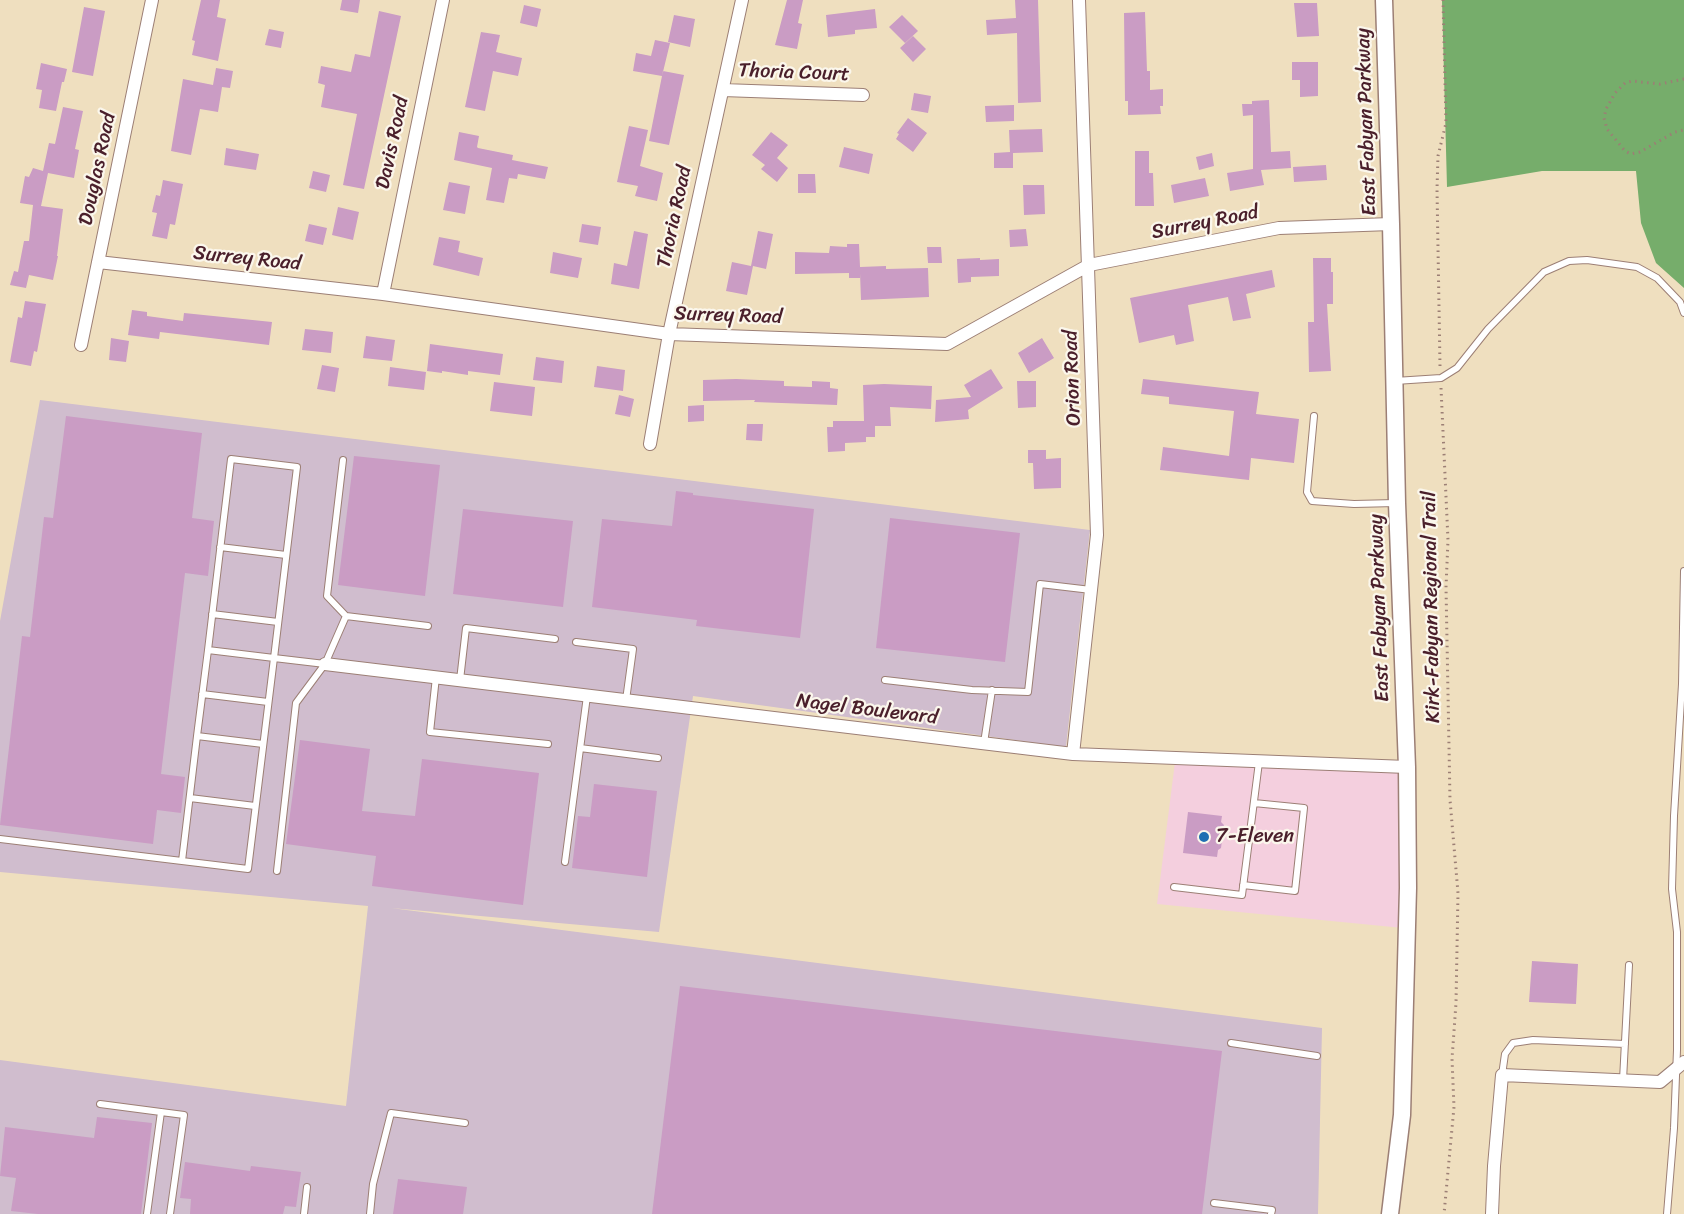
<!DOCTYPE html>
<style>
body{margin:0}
canvas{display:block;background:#efdfbf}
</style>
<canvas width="1684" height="1214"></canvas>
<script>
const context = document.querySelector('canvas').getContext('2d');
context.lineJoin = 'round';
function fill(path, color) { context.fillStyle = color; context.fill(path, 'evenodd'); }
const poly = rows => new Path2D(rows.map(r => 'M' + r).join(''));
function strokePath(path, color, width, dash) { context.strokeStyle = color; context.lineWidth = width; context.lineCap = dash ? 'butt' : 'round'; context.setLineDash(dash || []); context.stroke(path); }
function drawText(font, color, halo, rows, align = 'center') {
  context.font = font + ' Sriracha,sans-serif'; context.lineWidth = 4.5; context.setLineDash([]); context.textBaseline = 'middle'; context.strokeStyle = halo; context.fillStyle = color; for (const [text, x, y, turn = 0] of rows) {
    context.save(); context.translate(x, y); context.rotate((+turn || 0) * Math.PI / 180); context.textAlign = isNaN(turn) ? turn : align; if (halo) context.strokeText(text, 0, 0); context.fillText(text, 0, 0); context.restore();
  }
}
fill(poly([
 [1175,762,1404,771,1403,928,1157,904]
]), '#f4cfde');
fill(poly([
 [40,400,1090,530,1066,747,693,696,659,932,391,908,1322,1028,1318,1214,0,1214,0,1060,346,1106,368,906,0,872,0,621]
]), '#d0bdce');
fill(poly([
 [1442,0,1684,0,1684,288,1656,263,1641,223,1636,171,1542,171,1447,187]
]), '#76ad6b');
fill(poly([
 [201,0,220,0,217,17,226,19,218,61,192,55,195,41,192,40],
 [342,0,360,0,358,13,340,10],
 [787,0,803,0,798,23,802,24,797,49,775,45],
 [1015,0,1038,0,1041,102,1018,103,1017,33,987,35,986,20,1016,18],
 [1294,3,1317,3,1319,36,1297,37],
 [524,5,541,9,537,27,520,23],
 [84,7,105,11,93,76,72,72],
 [875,9,877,28,855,30,855,34,828,37,826,15],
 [379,11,401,16,364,189,343,185,357,114,321,107,325,85,318,83,321,66,351,72,355,54,370,57],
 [1145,12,1147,71,1150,71,1150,90,1163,89,1163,106,1160,106,1161,114,1128,115,1128,101,1125,101,1124,13],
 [674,15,695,19,690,47,668,42],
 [902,15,918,31,905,43,889,27],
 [269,29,284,32,281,48,265,45],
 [481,32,500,35,496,52,522,58,518,76,493,71,485,111,465,107],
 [913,36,926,49,913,62,900,48],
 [655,40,670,43,662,76,633,71,636,53,651,56],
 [1292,62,1318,62,1318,96,1300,97,1300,80,1292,80],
 [41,63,67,69,64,82,62,82,56,111,39,108,42,90,36,89],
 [216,68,233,71,230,88,222,87,218,112,200,109,191,155,171,151,183,79,213,85],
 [663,71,684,75,669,145,649,141],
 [914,93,931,96,928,113,911,110],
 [1269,100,1271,152,1290,151,1291,168,1261,170,1264,185,1230,191,1227,173,1253,169,1253,115,1243,116,1242,104,1252,104,1252,101],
 [1014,105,1014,121,986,122,985,106],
 [63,107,83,111,75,149,79,150,74,178,48,173,41,206,63,209,57,256,58,256,53,280,29,275,26,288,10,285,14,271,18,272,24,241,29,241,33,205,20,203,25,176,29,177,33,168,43,171,49,143,55,144],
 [908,118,927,133,913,152,896,139,899,134,897,133],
 [629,126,648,130,640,166,663,173,657,201,635,196,638,186,617,182],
 [1042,129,1043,152,1013,153,1013,168,994,168,994,153,1010,152,1009,130],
 [459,132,479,136,477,147,478,148,513,155,512,160,548,167,545,179,518,174,517,179,509,178,504,203,486,200,492,168,454,160],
 [771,132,788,145,777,158,788,168,777,182,761,169,765,165,752,155],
 [844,147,873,154,869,174,839,167],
 [226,148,259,154,256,170,224,165],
 [1135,151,1149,151,1149,173,1153,173,1154,206,1135,206],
 [1212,153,1214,166,1199,170,1196,157],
 [1326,165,1327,180,1294,182,1293,167],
 [313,171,330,175,326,192,309,188],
 [798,174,815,174,816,193,798,193],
 [1205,178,1209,196,1174,203,1171,185],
 [163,180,183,184,175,225,170,224,167,239,152,236,157,213,152,212,156,195,160,196],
 [449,182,470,186,465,214,443,210],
 [1023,185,1044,185,1045,214,1024,215],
 [338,207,359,212,353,240,332,235],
 [309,224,327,228,323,245,305,241],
 [582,224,601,227,598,245,579,242],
 [1026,229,1028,246,1010,247,1009,230],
 [634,231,648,234,639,289,611,284,614,263,627,266],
 [758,231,773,234,766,269,753,266,747,295,726,291,732,262,751,266],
 [439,237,460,241,458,252,483,258,479,276,433,265],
 [847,244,859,244,860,267,886,266,886,269,928,268,929,297,861,300,860,273,860,278,849,278,849,273,795,274,795,252,829,253,830,246,847,247],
 [927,247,941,247,942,263,928,263],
 [553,252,582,258,578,278,550,273],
 [980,258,980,260,999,259,999,276,971,277,971,282,958,283,957,259],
 [1313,258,1331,258,1331,272,1333,272,1333,304,1327,304,1331,371,1309,372,1308,322,1314,322],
 [1272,270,1275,287,1246,294,1251,318,1233,321,1228,297,1188,305,1194,341,1176,345,1174,335,1139,343,1130,298],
 [25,301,46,304,37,352,34,351,31,366,10,362,18,317,22,318],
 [132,310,147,312,147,316,183,321,184,313,272,322,269,345,160,332,159,339,128,335],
 [305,329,333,332,331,353,302,350],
 [366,336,395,340,392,361,363,358],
 [111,338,129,341,126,362,109,360],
 [1042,338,1054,358,1029,373,1018,353],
 [430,344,503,354,500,375,468,371,468,375,442,371,442,373,427,371],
 [536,357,564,361,562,383,533,380],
 [322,365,339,368,335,392,317,389],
 [597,366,625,370,623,391,594,387],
 [390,367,426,372,424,390,388,386],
 [991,369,1003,388,968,410,969,419,935,422,936,400,971,397,964,385],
 [736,379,784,381,784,386,812,387,812,381,830,382,830,388,838,389,837,405,754,402,755,400,703,401,703,380],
 [1143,379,1259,392,1256,414,1299,419,1294,463,1251,458,1249,480,1160,470,1163,447,1229,456,1234,411,1169,404,1169,397,1141,394],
 [1017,381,1036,381,1036,407,1018,408],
 [494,382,535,387,532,416,490,411],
 [884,384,932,386,931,409,890,407,891,426,875,426,875,437,866,437,866,442,845,443,845,451,828,452,827,427,833,427,833,421,864,421,863,385],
 [619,395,634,399,630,417,615,414],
 [704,405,704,421,688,422,688,406],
 [66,416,202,433,192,518,214,521,208,576,185,573,161,774,185,777,181,813,157,810,153,844,0,825,22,636,30,637,44,517,53,518],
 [747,424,763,424,762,441,746,440],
 [1028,450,1046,450,1046,459,1061,458,1061,488,1034,489,1033,463,1028,463],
 [354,456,440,465,425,596,338,585],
 [676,491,693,493,693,495,814,509,800,638,696,626,697,620,592,607,602,519,672,526],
 [463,509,573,521,563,607,453,594],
 [890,518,1020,533,1005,662,876,648],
 [300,740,370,749,362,811,415,816,422,759,539,773,523,905,372,886,376,856,286,844],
 [594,784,657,791,647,877,572,868,578,816,590,817],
 [1188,812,1222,816,1221,822,1224,825,1221,848,1218,850,1217,857,1183,853],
 [1532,961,1578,964,1576,1004,1529,1002],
 [680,986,1222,1051,1202,1214,652,1214],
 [97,1117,152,1123,141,1214,38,1214,11,1211,16,1178,0,1176,5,1127,94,1138],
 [185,1162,250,1171,251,1166,301,1172,296,1207,285,1206,283,1214,190,1214,191,1199,180,1198],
 [398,1179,467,1187,463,1214,393,1214]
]), '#ca9cc4');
const lane = poly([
 [1395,381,1441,378,1457,368,1488,329,1544,272,1569,261,1587,260,1637,267,1657,278,1680,302,1684,313],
 [1314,416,1307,492,1312,501,1354,504,1396,503],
 [343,460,327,596,346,616],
 [220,547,286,555],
 [212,614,278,622],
 [576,642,633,649,626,700],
 [436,677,430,732,548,744],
 [460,680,466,628,555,639],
 [885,680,972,690,1028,692,1040,584,1091,590],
 [202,694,268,702],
 [197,736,263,744],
 [984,743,992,690],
 [580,748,658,758],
 [190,798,255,806],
 [0,839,248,869,274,658,325,664],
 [182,861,197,736,208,650,231,459,297,467,274,658,208,650],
 [565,862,587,696],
 [277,871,296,703,325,664,346,616,428,626],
 [1243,885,1295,891,1304,808,1254,803],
 [1174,887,1242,895,1259,762],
 [1231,1043,1317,1056],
 [1502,1075,1505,1054,1513,1043,1533,1040,1625,1044],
 [1623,1080,1629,965],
 [100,1104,161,1112,147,1214],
 [161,1112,184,1115,170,1214],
 [1214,1203,1272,1210,1271,1214],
 [304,1214,307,1187],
 [370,1214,373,1184,391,1113,465,1123],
 [1667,1214,1674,1128,1677,1050,1677,932,1672,889,1674,816,1682,684,1684,571]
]);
const street = poly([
 [723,90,863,95],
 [98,262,383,294,669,334,947,344,1089,265,1279,228,1391,224],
 [383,294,443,0],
 [81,345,152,0],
 [650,444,669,334,742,0],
 [325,664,1073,754,1407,767],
 [1073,754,1097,535,1079,0],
 [1492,1214,1494,1166,1502,1075,1660,1082,1684,1062]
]);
const secondary = poly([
 [1384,0,1391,224,1397,503,1407,767,1408,888,1402,1115,1390,1214]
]);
strokePath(lane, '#9c7f75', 8);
strokePath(street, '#9c7f75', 14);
strokePath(secondary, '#9c7f75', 19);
strokePath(poly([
 [1684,79,1660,84,1632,81,1625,83,1615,93,1606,109,1604,118,1607,129,1625,151,1631,154,1640,152,1675,132,1684,130],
 [1440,366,1437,189,1438,156,1446,123,1443,0],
 [1441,388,1448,540,1446,587,1450,800,1458,893,1456,1003,1452,1059,1454,1107,1444,1214]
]), '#9c7f75', 3, [1.5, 4.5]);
strokePath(lane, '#fff', 6);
strokePath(street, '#fff', 12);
strokePath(secondary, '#fff', 16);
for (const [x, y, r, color] of [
 [1204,837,6,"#1f6fb2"]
]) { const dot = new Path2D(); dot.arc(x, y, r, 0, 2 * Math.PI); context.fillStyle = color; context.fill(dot); strokePath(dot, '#fbf7ec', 2); }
drawText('20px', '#4a1f2b', '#fbf7ec', [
 ["Thoria Court",794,73,2],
 ["East Fabyan Parkway",1367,122,-92],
 ["Davis Road",393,143,-78],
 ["Douglas Road",98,169,-78],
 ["Thoria Road",675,217,-78],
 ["Surrey Road",1205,223,-11],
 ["Surrey Road",247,259,6],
 ["Surrey Road",728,316,2],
 ["Orion Road",1073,378,-92],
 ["Kirk-Fabyan Regional Trail",1432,607,-91],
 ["East Fabyan Parkway",1380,608,-92],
 ["Nagel Boulevard",867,710,7]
]);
drawText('20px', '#4a1f2b', '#fbf7ec', [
 ["7-Eleven",1216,837]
], 'left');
</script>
